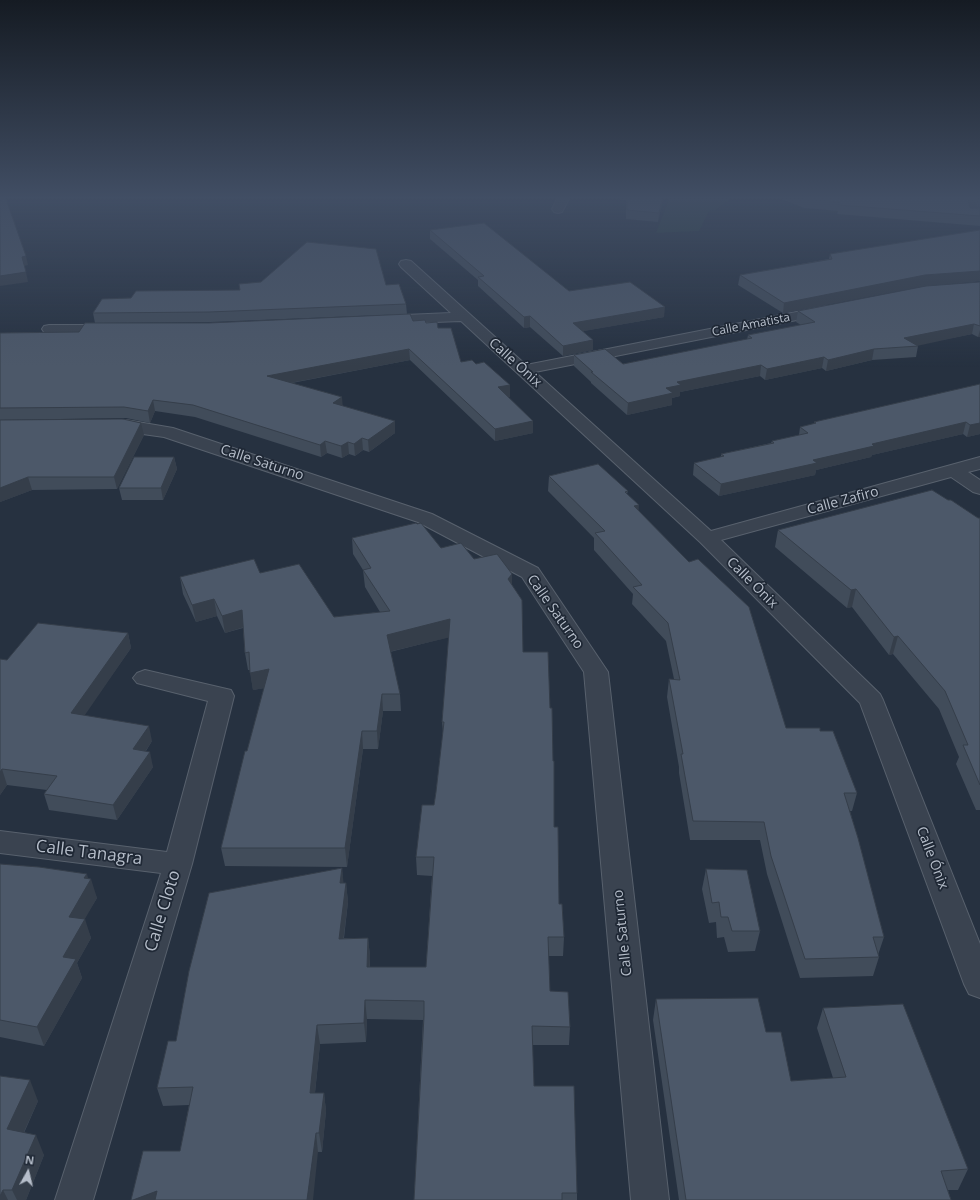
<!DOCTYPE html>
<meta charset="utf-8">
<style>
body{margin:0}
#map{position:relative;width:980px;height:1200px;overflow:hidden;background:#263140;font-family:"Open Sans",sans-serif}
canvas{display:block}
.north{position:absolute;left:8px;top:1152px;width:40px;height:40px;-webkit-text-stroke:3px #1f2835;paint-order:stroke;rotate:8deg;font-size:11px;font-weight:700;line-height:16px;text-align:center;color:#b6beca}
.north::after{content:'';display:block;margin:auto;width:14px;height:18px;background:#b6beca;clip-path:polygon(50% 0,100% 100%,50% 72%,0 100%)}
</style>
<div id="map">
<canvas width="980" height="1200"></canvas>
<div class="north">N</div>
</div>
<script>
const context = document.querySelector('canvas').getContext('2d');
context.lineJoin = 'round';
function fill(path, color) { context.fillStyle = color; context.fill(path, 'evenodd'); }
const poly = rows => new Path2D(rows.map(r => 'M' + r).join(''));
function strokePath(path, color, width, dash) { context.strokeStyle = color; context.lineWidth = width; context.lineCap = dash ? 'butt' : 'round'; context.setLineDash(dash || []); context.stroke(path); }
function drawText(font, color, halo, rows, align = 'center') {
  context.font = font + ' "Open Sans",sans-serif'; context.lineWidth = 3.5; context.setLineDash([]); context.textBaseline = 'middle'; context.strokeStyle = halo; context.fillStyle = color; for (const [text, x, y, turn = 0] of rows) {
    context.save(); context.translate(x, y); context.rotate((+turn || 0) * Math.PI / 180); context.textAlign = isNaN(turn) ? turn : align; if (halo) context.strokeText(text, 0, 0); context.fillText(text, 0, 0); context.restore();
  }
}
fill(poly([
 [669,199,730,199,716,210,709,211,699,231,656,233]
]), '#283e41');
const minor = poly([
 [557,199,569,199,562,212,558,213,554,212,552,209,557,199],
 [964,199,976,199,979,213,977,216,969,216,964,199],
 [406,260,411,261,526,365,827,306,832,307,834,310,832,313,827,314,535,372,711,531,980,457,980,469,968,472,980,480,980,494,973,492,951,477,721,540,880,694,883,700,980,944,980,998,969,994,964,984,860,703,700,542,461,321,382,324,377,323,375,320,377,317,382,316,451,313,401,267,399,264,401,261,406,260],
 [49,325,112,325,117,326,119,329,117,332,112,333,49,333,44,332,42,329,44,326,49,325],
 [113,420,126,420,173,428,432,514,538,568,608,672,669,1200,631,1200,584,672,522,577,418,522,164,437,107,429,104,425,107,421,113,420],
 [145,670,231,690,234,696,192,864,93,1200,55,1200,161,873,0,853,0,831,167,852,208,701,137,683,133,678,137,673,145,670]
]);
strokePath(minor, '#58616d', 2);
fill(minor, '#3a4350');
fill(poly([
 [618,199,663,199,658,222,626,219,626,200],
 [781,199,968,199,970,208,979,208,977,199,980,199,980,226,837,214,838,211,804,208],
 [430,230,569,291,664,317,583,331,593,350,563,356,530,327,524,328,478,286,478,280,430,239],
 [980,230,980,281,923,286,783,313,738,285,740,275,829,259,830,254],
 [980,282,980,337,978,337,972,334,917,345,918,346,916,357,872,360,826,371,822,368,765,380,760,376,680,392,680,396,672,398,672,405,627,415,591,383,591,382,574,366,574,355,623,364,747,340,748,335,801,325,796,322,798,311],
 [386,285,406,304,407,314,211,322,95,323,93,313,240,290],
 [413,321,426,323,438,328,461,362,476,364,510,385,510,397,508,397,533,433,495,441,410,360,292,383,342,406,395,421,395,433,369,452,363,450,355,456,349,454,342,458,327,453,321,457,195,417,155,411,150,423,126,418,0,420,0,333,79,332,209,323],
 [980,384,980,434,967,437,963,434,872,455,871,457,816,470,815,475,719,496,693,475,694,463,721,457,721,454,771,443,772,441,799,435,800,427,814,424,814,422],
 [0,420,144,435,117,489,32,490,0,502],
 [174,457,177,469,163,500,122,500,119,488],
 [549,476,628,491,627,494,786,728,820,731,857,793,852,811,850,811,884,937,878,955,879,957,873,976,800,978,767,874,760,840,690,840,679,773,679,767,667,697,669,679,674,679,666,641,632,604,633,594,594,550,594,538,548,491],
 [948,500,978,518,980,518,980,810,976,810,956,764,959,757,939,709,893,654,889,655,852,607,847,608,775,547,778,530],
 [352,538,441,548,474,559,512,585,523,652,554,827,559,904,564,937,563,956,548,956,550,991,570,1027,569,1045,532,1045,534,1086,577,1193,577,1200,414,1200,423,1020,367,1019,366,1042,320,1044,315,1093,324,1093,326,1111,322,1152,180,1151,189,1105,163,1106,157,1088,176,1041,342,868,343,883,346,883,348,902,344,938,368,938,370,956,370,967,426,967,432,876,417,875,416,857,434,805,436,792,443,732,442,722,449,637,390,652,400,694,401,711,383,711,378,749,363,749,347,867,225,866,221,848,264,688,253,690,250,670,248,670,245,653,243,628,225,633,217,616,196,622,183,594,180,577,260,573,334,617,380,612,365,587,363,570,353,554],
 [128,633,131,648,84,715,152,741,146,751,153,767,117,820,49,810,44,794,47,790,7,785,0,795,0,659,7,660],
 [0,864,88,879,97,898,84,919,91,938,77,963,82,978,44,1046,0,1037],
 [706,869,760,931,755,951,728,952,724,937,717,938,716,922,709,923,702,889],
 [656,999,766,1032,791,1081,833,1078,817,1028,823,1008,968,1169,958,1190,948,1190,951,1200,679,1200,653,1020],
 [0,1076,38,1101,24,1133,44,1155,26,1200,0,1200]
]), '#414c5a');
fill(poly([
 [662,199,663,199,658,222,659,213],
 [26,256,28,265,24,266,22,257],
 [980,271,980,281,923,286,783,313,784,303,925,275],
 [26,272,28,282,0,286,0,276],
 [665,307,664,317,573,333,573,323],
 [530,316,530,327,524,328,524,317],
 [974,324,972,334,912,347,904,338],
 [980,330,980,337,978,337],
 [593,340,593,350,563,356,563,346],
 [409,349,410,360,269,387,267,376],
 [874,349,872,360,826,371,828,360],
 [824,357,822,368,765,380,767,369],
 [761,365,760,376,680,392,680,396,672,398,672,405,627,415,628,403,677,382],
 [510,385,510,397,498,399,498,387],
 [342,397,343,409,333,403],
 [153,400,155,411,150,423,148,411],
 [395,421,395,433,369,452,368,440],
 [533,421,533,433,495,441,495,429],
 [966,422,963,434,872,455,871,457,816,470,815,475,719,496,721,484,872,444],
 [141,423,144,435,117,489,114,477],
 [980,423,980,434,967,437,970,425],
 [362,438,363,450,355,456,354,444],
 [325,441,327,453,321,457,320,445],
 [348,442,349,454,342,458,341,446],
 [174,457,177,469,163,500,161,488],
 [28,477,32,490,0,502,0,488],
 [639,505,638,521,634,506],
 [512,574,512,591,508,579],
 [856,589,852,607,847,608,851,590],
 [214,599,217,616,196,622,192,605],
 [242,610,244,627,225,633,222,616],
 [450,619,451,637,388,652,387,635],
 [128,633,131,648,76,728,71,713],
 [898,636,893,654,889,655,894,637],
 [269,669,271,687,253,690,250,673],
 [382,694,383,711,378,749,377,731],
 [149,726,152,741,137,764,133,749],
 [362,731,363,749,347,867,345,848],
 [150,752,153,767,117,820,113,805],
 [2,769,7,785,0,795,0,772],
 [342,868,344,887,340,883],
 [87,874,89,882,91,879,97,898,75,936,69,917,84,878],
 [346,883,348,902,341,957,339,939],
 [85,919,91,938,77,963,82,978,44,1046,37,1027,63,957],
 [368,938,370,956,369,985,367,967],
 [365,1000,367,1019,366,1042,364,1023],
 [317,1025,320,1044,313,1111,310,1093],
 [30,1080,38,1101,16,1149,7,1129],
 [324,1093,326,1111,322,1152,319,1133],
 [316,1133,318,1152,313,1200,307,1200],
 [36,1135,44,1155,26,1200,17,1200,12,1190],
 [3,1190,8,1200,0,1200,0,1196],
 [157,1191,160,1200,133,1200]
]), '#353e4a');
const building = poly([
 [0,199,6,199,26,256,22,257,26,272,0,276,0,199],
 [627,199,662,199,659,213,627,210,627,199],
 [805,199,968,199,970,208,980,208,980,216,839,205,839,202,805,199],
 [484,223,569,291,630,282,665,307,573,323,593,340,563,346,530,316,524,317,478,277,484,276,430,230,484,223],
 [980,230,980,271,925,275,784,303,740,275,832,259,830,254,980,230],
 [307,242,376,249,386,285,399,284,406,304,209,312,93,313,102,299,131,298,136,291,240,290,239,284,261,282,307,242],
 [980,282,980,326,974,324,904,338,918,346,874,349,828,360,824,357,767,369,761,365,677,382,681,385,666,388,673,393,628,403,591,372,593,372,574,355,605,349,623,364,752,338,748,335,815,322,798,311,926,286,980,282],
 [410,314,413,321,425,320,426,323,437,322,438,328,451,328,461,362,472,360,476,364,484,362,510,385,498,387,533,421,495,429,409,349,267,376,342,397,333,403,395,421,368,440,362,438,354,444,348,442,341,446,325,441,320,445,193,405,153,400,148,411,124,407,0,408,0,333,79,332,85,323,209,323,410,314],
 [980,384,980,423,970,425,966,422,872,444,874,446,813,460,817,463,721,484,694,463,724,456,721,454,774,443,772,441,808,433,800,427,816,423,814,422,980,384],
 [123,419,141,423,114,477,28,477,0,488,0,420,123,419],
 [134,457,174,457,161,488,119,488,134,457],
 [598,464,628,491,625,492,639,505,634,506,689,562,698,559,749,607,786,728,820,728,820,731,833,731,857,793,844,793,858,838,884,937,873,937,879,957,805,959,771,856,764,822,693,821,681,754,683,754,669,679,680,680,668,623,633,587,642,585,595,533,605,531,549,476,598,464],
 [932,490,948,500,951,500,978,518,980,518,980,785,963,745,968,745,945,691,898,636,894,637,856,589,851,590,778,530,932,490],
 [416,523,417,524,421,523,441,548,461,543,474,559,497,554,512,574,508,579,522,600,523,652,548,652,550,708,552,708,553,761,554,761,554,827,558,827,559,904,562,904,564,937,548,937,550,991,568,992,570,1027,532,1026,534,1086,574,1086,577,1193,562,1193,562,1200,414,1200,424,1016,424,1001,365,1000,364,1023,317,1025,310,1093,324,1093,319,1133,316,1133,307,1200,155,1200,157,1191,133,1200,131,1200,143,1151,180,1151,193,1087,157,1088,168,1041,176,1041,189,971,209,893,342,868,340,883,346,883,339,939,368,938,367,967,426,967,434,857,416,857,422,805,434,805,436,792,444,722,442,722,450,619,387,635,400,694,382,694,377,731,362,731,345,848,221,848,245,751,247,751,269,669,250,673,249,652,245,653,242,610,222,616,214,599,192,605,180,577,254,559,260,573,299,564,334,617,390,611,363,570,371,568,352,538,416,523],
 [38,623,128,633,71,713,149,726,133,749,150,752,113,805,44,794,57,776,2,769,0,772,0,659,7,660,38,623],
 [0,864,39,867,87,874,84,878,91,879,69,917,85,919,63,957,76,959,37,1027,0,1020,0,864],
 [706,869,747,870,760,931,732,931,728,917,721,917,719,902,712,903,706,869],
 [758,998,766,1032,781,1032,791,1081,846,1077,823,1008,903,1004,968,1169,941,1171,951,1200,686,1200,656,999,758,998],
 [0,1076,30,1080,7,1129,36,1135,12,1190,3,1190,0,1196,0,1076]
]);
fill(building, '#4c5869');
strokePath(building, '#353e4a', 1);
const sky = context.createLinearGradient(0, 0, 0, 367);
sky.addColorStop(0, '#151b23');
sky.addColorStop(0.54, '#414e64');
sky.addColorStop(1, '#414e6400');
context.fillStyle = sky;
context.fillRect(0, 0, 980, 367);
drawText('12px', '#b6beca', '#1f2835', [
 ["Calle Amatista",751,325,-11]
]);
drawText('14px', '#b6beca', '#1f2835', [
 ["Calle Ónix",515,363,42],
 ["Calle Saturno",262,463,18],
 ["Calle Zafiro",843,501,-15],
 ["Calle Ónix",752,583,45],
 ["Calle Saturno",555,612,55],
 ["Calle Ónix",932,858,69],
 ["Calle Saturno",623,933,-96]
]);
drawText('17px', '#b6beca', '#1f2835', [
 ["Calle Tanagra",89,853,7],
 ["Calle Cloto",163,911,-73]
]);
</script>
